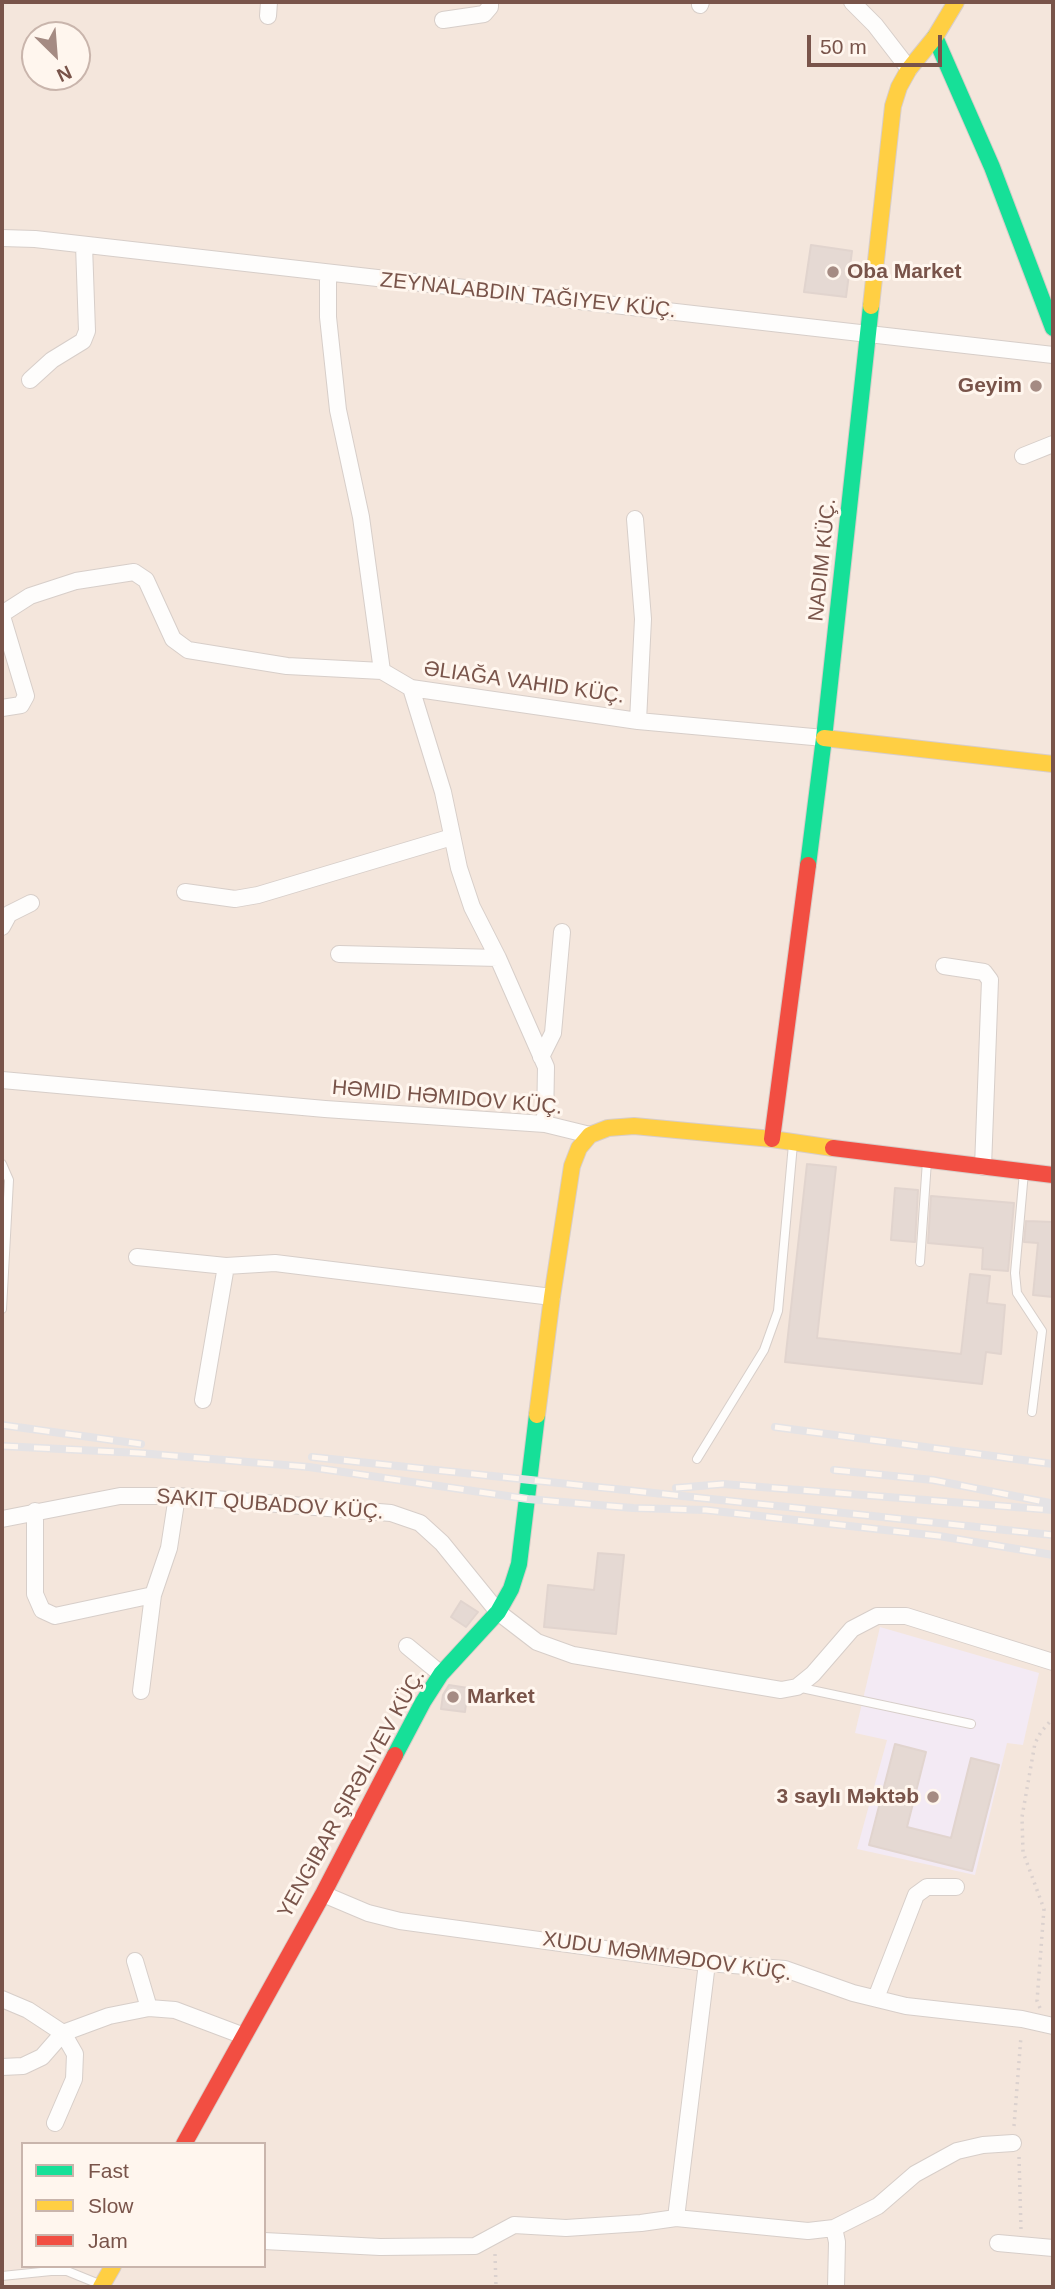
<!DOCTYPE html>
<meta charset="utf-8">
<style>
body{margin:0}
#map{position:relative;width:1055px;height:2289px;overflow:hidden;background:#f8f2ec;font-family:Arial,sans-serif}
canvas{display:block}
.frame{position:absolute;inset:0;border:4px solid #79544a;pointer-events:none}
.legend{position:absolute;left:21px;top:2142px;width:245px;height:126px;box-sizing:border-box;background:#fff6ee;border:2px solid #c9b5ac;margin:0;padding:9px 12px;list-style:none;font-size:21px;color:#79544a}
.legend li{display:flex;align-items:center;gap:14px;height:35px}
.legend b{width:35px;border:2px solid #c9b5ac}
.north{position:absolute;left:21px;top:21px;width:70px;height:70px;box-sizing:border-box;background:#fff6ee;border:2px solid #c9b5ac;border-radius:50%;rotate:155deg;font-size:19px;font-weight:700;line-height:28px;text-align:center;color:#79544a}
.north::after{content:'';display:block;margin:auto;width:24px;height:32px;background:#a58b83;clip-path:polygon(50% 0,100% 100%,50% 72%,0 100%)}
.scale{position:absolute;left:807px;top:35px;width:135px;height:32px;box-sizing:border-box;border:4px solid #79544a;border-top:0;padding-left:9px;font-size:21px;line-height:24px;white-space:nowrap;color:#79544a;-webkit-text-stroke:5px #fff6ee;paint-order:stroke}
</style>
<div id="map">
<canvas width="1055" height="2289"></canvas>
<div class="frame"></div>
<ul class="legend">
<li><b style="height:9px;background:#16e098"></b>Fast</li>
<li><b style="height:9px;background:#ffcf43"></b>Slow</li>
<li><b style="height:9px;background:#f24e42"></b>Jam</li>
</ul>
<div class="north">N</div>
<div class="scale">50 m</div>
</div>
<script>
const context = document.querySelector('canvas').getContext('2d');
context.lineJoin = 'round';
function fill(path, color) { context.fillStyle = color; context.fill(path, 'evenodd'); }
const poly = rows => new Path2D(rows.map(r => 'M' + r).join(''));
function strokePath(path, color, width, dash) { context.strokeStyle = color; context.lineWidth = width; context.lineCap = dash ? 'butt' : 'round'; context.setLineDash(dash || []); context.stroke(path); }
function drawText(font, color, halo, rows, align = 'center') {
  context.font = font + ' Arial,sans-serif'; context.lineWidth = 6; context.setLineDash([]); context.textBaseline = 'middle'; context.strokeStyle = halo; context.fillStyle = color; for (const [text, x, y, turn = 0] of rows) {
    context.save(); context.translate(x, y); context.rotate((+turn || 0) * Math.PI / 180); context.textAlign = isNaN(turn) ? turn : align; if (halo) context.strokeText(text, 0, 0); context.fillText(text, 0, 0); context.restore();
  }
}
fill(poly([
 [2,2,1053,2,1053,2287,2,2287],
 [35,35,77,35,77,77,35,77],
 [23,2144,264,2144,264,2266,23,2266]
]), '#f4e6dc');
fill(poly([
 [880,1627,1039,1673,1023,1745,1007,1743,975,1875,857,1849,887,1740,855,1733]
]), '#f3eaf4');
const building = poly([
 [811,245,852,251,846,297,804,292,811,245],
 [807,1164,836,1167,817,1338,961,1354,970,1274,990,1276,987,1303,1005,1305,1001,1354,986,1352,982,1384,785,1362,807,1164],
 [895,1188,918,1190,915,1242,891,1240,895,1188],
 [931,1196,1014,1203,1008,1271,982,1269,983,1248,928,1243,931,1196],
 [1026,1221,1053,1222,1053,1297,1033,1295,1038,1243,1024,1242,1026,1221],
 [598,1553,624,1555,616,1634,544,1627,548,1585,594,1590,598,1553],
 [461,1601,478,1612,466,1627,451,1617,461,1601],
 [449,1685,468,1688,465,1712,441,1709,443,1695,449,1685],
 [895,1744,926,1752,907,1827,951,1838,971,1758,999,1765,972,1871,869,1845,895,1744]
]);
fill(building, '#e5d9d3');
strokePath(building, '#e1d4ce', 2);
const lane = poly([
 [2,1164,9,1180,2,1309],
 [1024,1172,1015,1273,1017,1293,1042,1331,1032,1412],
 [920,1262,927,1161],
 [697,1459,764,1350,778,1311,793,1144],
 [797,1687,971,1724],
 [2,2276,51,2271,67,2271,99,2284]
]);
const street = poly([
 [852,2,875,25,909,69],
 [700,5,701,2],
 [268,16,269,2],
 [443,20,484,14,490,7,490,2],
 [2,238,35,239,1053,355],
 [328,274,328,317,338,410,361,517,382,671],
 [30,380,52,360,83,341,87,331,84,245],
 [1023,456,1053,444],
 [635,519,643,619,638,721],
 [2,614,30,596,76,581,134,572,146,580,173,639,188,650,287,666,382,671,411,688,638,721,824,738],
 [2,616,26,696,21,705,2,708],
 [411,688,443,792,459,868,472,907,498,958,546,1067,545,1124],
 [185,892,235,899,258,895,452,837],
 [2,927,9,914,31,903],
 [339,954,498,958],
 [944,966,984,972,990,980,983,1167],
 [541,1057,553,1033,562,932],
 [2,1080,325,1109,545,1124,590,1135],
 [137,1257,226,1266,275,1263,552,1297],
 [203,1400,226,1266],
 [35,1511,35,1594,42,1610,55,1616,153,1595],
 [2,1519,120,1496,177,1496,391,1513,420,1523,442,1543,498,1612,537,1642,573,1655,781,1690,797,1687,813,1674,852,1629,877,1616,906,1616,1053,1662],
 [407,1646,441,1674],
 [141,1691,153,1595,169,1548,177,1496],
 [323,1894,368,1913,400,1921,707,1963,785,1969,853,1993,906,2006,1022,2019,1053,2026],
 [135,1961,149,2008],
 [876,1998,916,1895,927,1887,956,1887],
 [2,1999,28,2010,63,2033,75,2054,74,2079,55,2123],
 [2,2067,23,2066,42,2057,63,2033,109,2016,149,2008,175,2010,244,2036],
 [676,2218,707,1963],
 [834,2228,837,2242,836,2287],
 [264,2241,380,2247,475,2246,514,2225,566,2228,641,2223,676,2218,808,2231,834,2228,878,2206,915,2174,957,2151,983,2145,1013,2143],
 [998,2243,1053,2248]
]);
const fast = poly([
 [935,37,992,167,1053,328],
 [808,865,824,738,871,306],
 [395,1755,423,1702,441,1674,498,1612,511,1589,519,1564,537,1415]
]);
const slow = poly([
 [871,306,893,106,899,87,909,69,935,37,956,2],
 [824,738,1053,764],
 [537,1415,552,1297,572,1166,579,1148,590,1135,608,1128,634,1126,772,1139,833,1148],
 [101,2287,113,2266]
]);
const jam = poly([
 [772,1139,808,865],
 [833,1148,1053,1175],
 [184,2144,323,1894,395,1755]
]);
strokePath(lane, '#d7cec9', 10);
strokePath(street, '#d7cec9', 18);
strokePath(fast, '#d8cdc8', 18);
strokePath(slow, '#d8cdc8', 18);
strokePath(jam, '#d8cdc8', 18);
strokePath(poly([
 [1040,2008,1037,2001,1044,1909,1023,1852,1022,1817,1035,1743,1041,1732,1053,1718],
 [1014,2126,1021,2036],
 [1019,2157,1021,2230],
 [495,2254,496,2287]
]), '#dbd1ce', 3.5, [2, 5]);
strokePath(lane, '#fefdfc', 8);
strokePath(street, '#fefdfc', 16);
strokePath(fast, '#16e098', 16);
strokePath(slow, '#ffcf43', 16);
strokePath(jam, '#f24e42', 16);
const rail = poly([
 [2,1425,141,1444],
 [775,1427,1053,1464],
 [2,1446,139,1453,309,1467,528,1499,633,1508,706,1510,939,1536,1053,1555],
 [312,1457,1053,1535],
 [834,1470,933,1480,1050,1503],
 [676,1488,723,1484,1053,1510]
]);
strokePath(rail, '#e5e3e5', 8);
strokePath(rail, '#fff6ee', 5, [16]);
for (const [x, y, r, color] of [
 [833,272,7,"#a58b83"],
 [1036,386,7,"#a58b83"],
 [453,1697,7,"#a58b83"],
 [933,1797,7,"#a58b83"]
]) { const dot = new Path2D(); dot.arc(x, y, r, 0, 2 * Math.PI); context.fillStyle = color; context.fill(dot); strokePath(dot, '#fff6ee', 2.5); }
drawText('bold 21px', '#79544a', '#fff6ee', [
 ["Oba Market",847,272],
 ["Geyim",1022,386,"right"],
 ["Market",467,1697],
 ["3 saylı Məktəb",919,1797,"right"]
], 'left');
drawText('21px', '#79544a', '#fff6ee', [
 ["ZEYNALABDIN TAĞIYEV KÜÇ.",528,296,6],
 ["NADIM KÜÇ.",823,560,-84],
 ["ƏLIAĞA VAHID KÜÇ.",524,683,8],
 ["HƏMID HƏMIDOV KÜÇ.",447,1098,5],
 ["SAKIT QUBADOV KÜÇ.",270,1505,4],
 ["YENGIBAR ŞIRƏLIYEV KÜÇ.",352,1794,-61],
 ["XUDU MƏMMƏDOV KÜÇ.",667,1957,8]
]);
</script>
